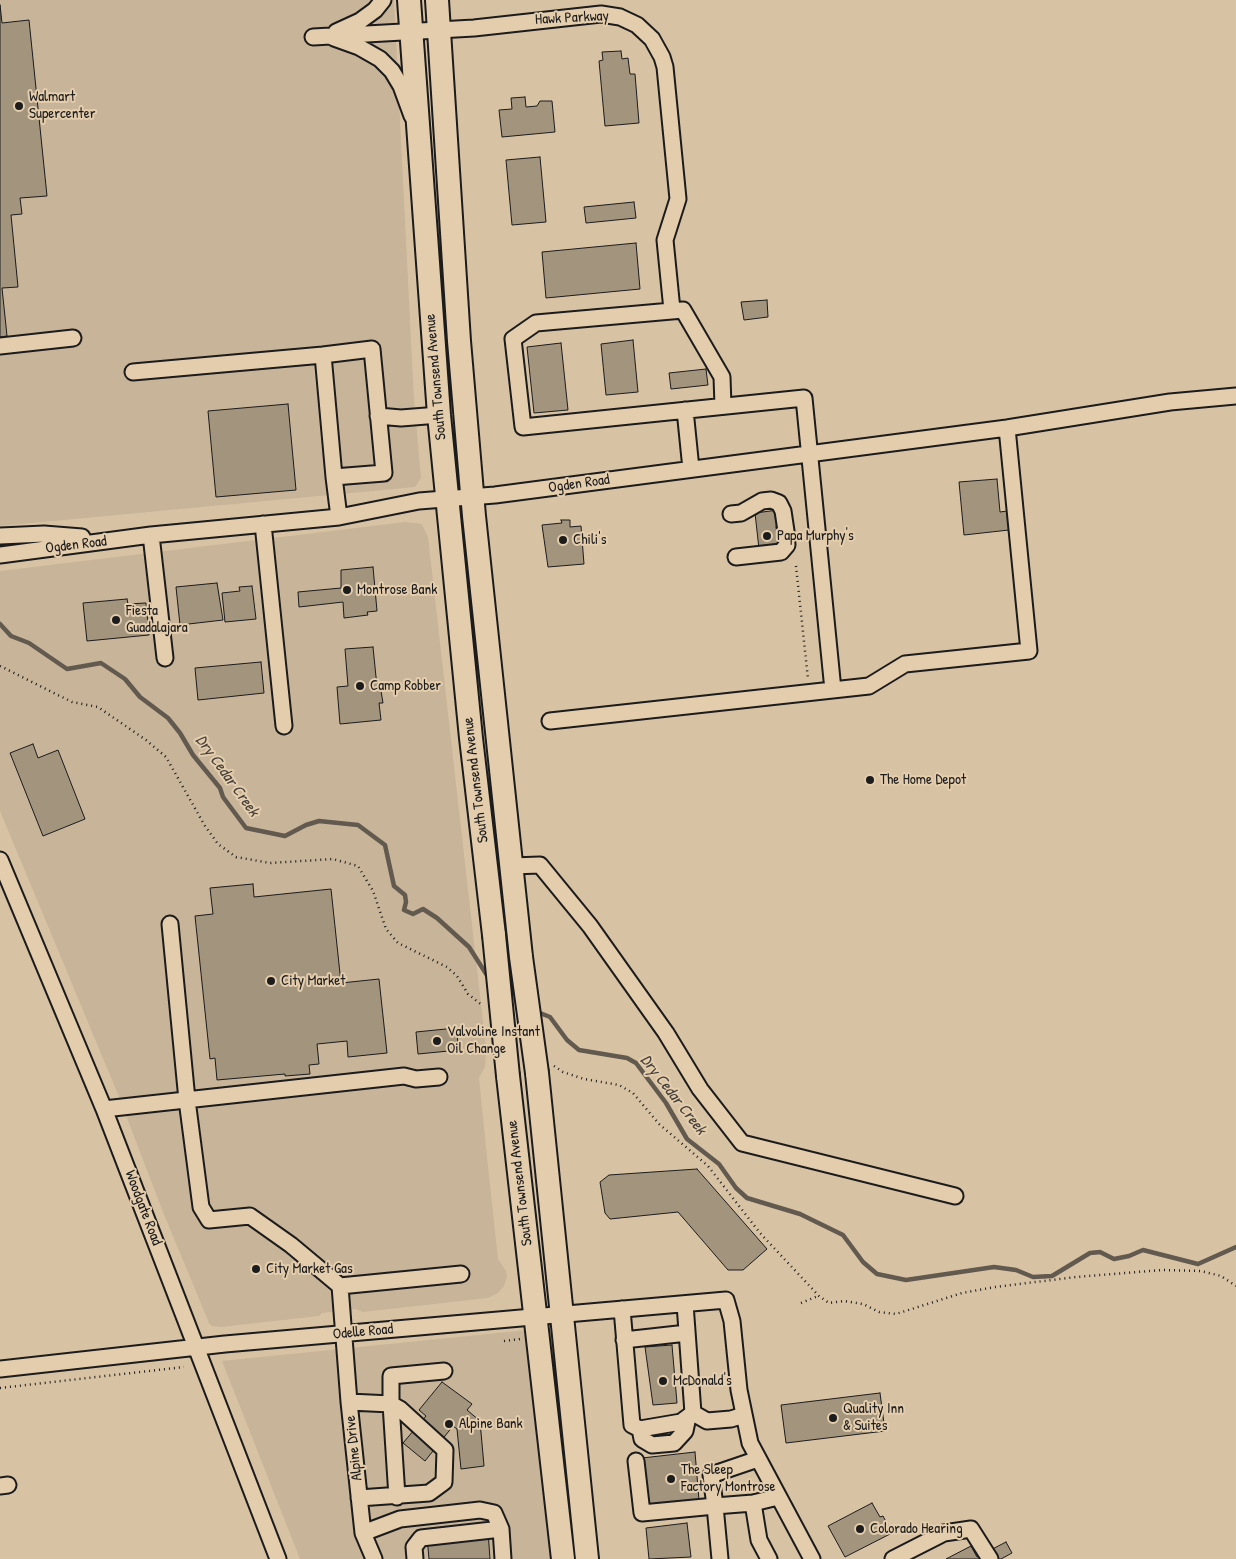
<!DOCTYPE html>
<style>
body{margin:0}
canvas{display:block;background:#d8c2a4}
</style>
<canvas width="1236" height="1559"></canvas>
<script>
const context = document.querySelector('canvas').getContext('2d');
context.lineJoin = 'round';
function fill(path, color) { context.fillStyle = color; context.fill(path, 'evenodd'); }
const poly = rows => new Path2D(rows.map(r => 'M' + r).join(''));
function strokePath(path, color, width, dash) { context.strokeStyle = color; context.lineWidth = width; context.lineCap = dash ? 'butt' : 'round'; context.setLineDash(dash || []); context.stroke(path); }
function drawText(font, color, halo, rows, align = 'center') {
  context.font = font + ' "Patrick Hand",sans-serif'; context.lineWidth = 4; context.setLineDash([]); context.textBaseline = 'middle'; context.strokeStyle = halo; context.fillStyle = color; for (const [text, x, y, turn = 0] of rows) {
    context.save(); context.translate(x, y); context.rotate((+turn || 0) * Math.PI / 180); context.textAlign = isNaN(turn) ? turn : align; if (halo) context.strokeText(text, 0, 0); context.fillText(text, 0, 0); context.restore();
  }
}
fill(poly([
 [0,0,394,0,414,400,421,478,415,487,0,526],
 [405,522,422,524,428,537,486,1048,485,1067,479,1078,487,1157,498,1259,506,1271,507,1277,504,1286,498,1293,488,1298,363,1312,356,1309,322,1313,319,1316,221,1327,212,1326,209,1323,163,1212,117,1092,0,811,0,571],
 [527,1330,551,1559,300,1559,222,1361]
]), '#c8b499');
strokePath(poly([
 [0,624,11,636,29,643,67,669,101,663,125,679,140,697,168,718,180,733,193,755,220,788,223,797,246,828,285,836,306,825,319,821,358,825,385,845,394,886,405,895,406,902,404,910,413,914,423,909,437,918,469,947,490,980],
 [535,1011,550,1017,567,1040,579,1050,627,1058,636,1063,666,1103,687,1139,719,1164,736,1188,747,1198,800,1214,843,1235,863,1262,877,1274,906,1280,994,1267,1016,1270,1033,1277,1052,1276,1090,1253,1100,1252,1114,1259,1129,1256,1143,1250,1198,1264,1236,1247]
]), '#62594f', 4.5);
const building = poly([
 [0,5,2,23,29,20,47,196,20,198,22,214,11,215,18,287,2,288,7,336,0,337,0,5],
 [621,51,622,59,628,58,630,74,635,74,639,123,605,126,599,61,603,60,602,52,621,51],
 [525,97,526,107,537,106,540,101,552,101,555,132,502,137,499,110,512,109,511,98,525,97],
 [540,157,546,222,512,225,506,160,540,157],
 [634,202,636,218,586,223,584,207,634,202],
 [636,243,640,289,546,298,542,252,636,243],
 [767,300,768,317,744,320,741,302,767,300],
 [633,340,638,392,606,395,601,344,633,340],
 [561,343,568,410,534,413,527,347,561,343],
 [706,369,708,385,671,389,669,373,706,369],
 [288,404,296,490,216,497,208,411,288,404],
 [997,479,1000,512,1007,511,1009,530,964,535,959,482,997,479],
 [778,510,779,526,776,526,778,547,759,549,755,513,778,510],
 [561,520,570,520,570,527,581,526,584,564,548,567,542,525,562,523,561,520],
 [373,567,377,611,367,612,368,615,344,618,343,602,299,607,298,592,341,588,341,570,373,567],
 [217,583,223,620,180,625,176,587,217,583],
 [252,586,256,619,225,622,222,593,240,591,239,587,252,586],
 [127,599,128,604,146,603,149,635,87,641,83,603,127,599],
 [373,647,376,677,379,691,381,691,383,703,379,703,381,720,340,724,337,687,348,686,345,649,373,647],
 [261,662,264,693,198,700,195,668,261,662],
 [33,744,38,758,58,750,85,819,43,836,10,753,33,744],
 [253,884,254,897,331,889,341,983,379,979,387,1053,348,1057,347,1041,317,1044,319,1064,309,1065,310,1074,285,1076,285,1074,217,1080,215,1058,210,1059,195,916,213,914,210,888,253,884],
 [456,1028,459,1050,418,1054,416,1032,456,1028],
 [697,1169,767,1249,743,1270,728,1270,678,1212,610,1219,605,1213,600,1182,609,1175,697,1169],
 [672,1345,677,1403,653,1405,645,1347,672,1345],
 [442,1382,472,1404,467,1410,480,1421,484,1466,461,1469,457,1429,453,1426,425,1461,403,1443,426,1416,419,1410,442,1382],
 [880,1393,885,1431,786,1443,781,1405,880,1393],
 [695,1452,699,1500,647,1506,642,1458,695,1452],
 [872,1503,880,1517,883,1516,892,1533,845,1557,828,1526,872,1503],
 [687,1523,691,1557,649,1559,646,1528,687,1523],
 [488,1531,490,1559,429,1559,427,1537,488,1531],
 [1006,1542,1012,1553,1001,1559,946,1559,971,1546,977,1557,1006,1542]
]);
fill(building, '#a3947e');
strokePath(building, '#1c1c1c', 1);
const minor = poly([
 [336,32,360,21,375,10,383,0],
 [313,37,474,28,601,14,620,17,637,25,652,39,662,57,665,67,678,199,665,240,672,310],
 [334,38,359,47,380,59,392,71,401,86,412,116],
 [0,346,73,338],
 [133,372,323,355],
 [723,406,722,377,683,310,536,323,513,339,523,427,804,398,833,690],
 [685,410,691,469],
 [378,416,401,418,439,415],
 [334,477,384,473,372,349,323,355,334,477,339,517],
 [731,514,741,513,762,501,771,500,779,503,783,511,786,531,787,545,781,552,736,557],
 [263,524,284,726],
 [151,535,165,658],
 [0,536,44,534,82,537],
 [0,555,151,535,339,517,419,501,495,495,1007,428,1170,402,1236,396],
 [550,721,869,686,905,664,1029,651,1007,428],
 [0,860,104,1109,278,1559],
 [512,866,540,865,590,926,666,1033,700,1089,742,1143,955,1196],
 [170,924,187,1100,201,1207,209,1220,250,1216,291,1245,340,1286,461,1274],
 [104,1109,404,1076,416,1079,439,1077],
 [340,1286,349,1402,363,1533,374,1559],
 [622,1309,632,1425,640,1429,681,1422,693,1413,685,1304],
 [624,1340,687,1333],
 [0,1369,225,1344,726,1300,732,1321,739,1390,750,1443,812,1559],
 [349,1402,391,1404,400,1409,445,1450,444,1482,429,1493,359,1498],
 [693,1413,707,1421,731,1419,744,1415],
 [640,1429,642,1439,652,1445,674,1443,685,1431,688,1417],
 [636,1461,642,1513,715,1506,711,1475,758,1459],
 [0,1486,8,1485],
 [397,1497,391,1404,391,1376,444,1371],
 [363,1533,400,1519,480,1510,494,1513,501,1529,503,1559],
 [415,1559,414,1547,421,1538,501,1529],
 [720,1559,715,1506,753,1503],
 [769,1559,759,1540,753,1503,778,1497],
 [893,1559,944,1533,971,1529,990,1559]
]);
const highway = poly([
 [409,0,439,415,471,738,494,935],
 [437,0,459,341,474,516,521,957],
 [537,1073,587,1559],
 [508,1076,563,1559]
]);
strokePath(minor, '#1c1c1c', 19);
strokePath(highway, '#1c1c1c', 26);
strokePath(poly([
 [796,566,808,679],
 [0,666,72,702,98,707,146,740,166,757,205,826,218,844,236,857,270,863,333,859,358,866,373,891,386,929,398,943,447,967,457,976,468,994,483,1006],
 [554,1066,563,1072,584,1079,619,1085,633,1093,659,1124,708,1166,760,1233,819,1296,829,1303,844,1301,863,1304,879,1312,896,1314,962,1293,995,1287,1076,1277,1162,1270,1201,1271,1221,1276,1236,1286],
 [801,1303,818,1296],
 [504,1341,520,1339],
 [0,1388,184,1367]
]), '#1c1c1c', 2.5, [1, 4]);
strokePath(minor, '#e4cdad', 15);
strokePath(highway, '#e4cdad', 22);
const highwayBridge = poly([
 [494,935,508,1076],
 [521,957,537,1073]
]);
strokePath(highwayBridge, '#1c1c1c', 26, []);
strokePath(highwayBridge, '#e4cdad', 22);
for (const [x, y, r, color] of [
 [19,106,5,"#1c1c1c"],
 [767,536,5,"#1c1c1c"],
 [563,540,5,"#1c1c1c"],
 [347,590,5,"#1c1c1c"],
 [116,620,5,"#1c1c1c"],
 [360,686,5,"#1c1c1c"],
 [870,780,5,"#1c1c1c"],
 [271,981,5,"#1c1c1c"],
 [437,1041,5,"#1c1c1c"],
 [256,1269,5,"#1c1c1c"],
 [663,1381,5,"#1c1c1c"],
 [833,1418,5,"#1c1c1c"],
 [449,1424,5,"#1c1c1c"],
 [671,1479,5,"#1c1c1c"],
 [860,1529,5,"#1c1c1c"]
]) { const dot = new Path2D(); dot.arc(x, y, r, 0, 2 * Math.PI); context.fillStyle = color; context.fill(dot); strokePath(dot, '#e4cdad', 2); }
drawText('15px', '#1c1c1c', '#e4cdad', [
 ["Hawk Parkway",572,18,-3],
 ["South Townsend Avenue",436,377,-95],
 ["Ogden Road",579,484,-8],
 ["Ogden Road",76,545,-7],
 ["South Townsend Avenue",476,780,-97],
 ["South Townsend Avenue",520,1183,-97],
 ["Woodgate Road",143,1208,69],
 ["Odelle Road",363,1332,-5],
 ["Alpine Drive",354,1448,-96]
]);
drawText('15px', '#1c1c1c', '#e4cdad', [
 ["Walmart",29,97],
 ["Supercenter",29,114],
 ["Papa Murphy's",777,536],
 ["Chili's",573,540],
 ["Montrose Bank",357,590],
 ["Fiesta",126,611],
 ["Guadalajara",126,628],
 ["Camp Robber",370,686],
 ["The Home Depot",880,780],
 ["City Market",281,981],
 ["Valvoline Instant",447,1032],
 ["Oil Change",447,1049],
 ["City Market Gas",266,1269],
 ["McDonald's",673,1381],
 ["Quality Inn",843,1409],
 ["& Suites",843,1426],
 ["Alpine Bank",459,1424],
 ["The Sleep",681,1470],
 ["Factory Montrose",681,1487],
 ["Colorado Hearing",870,1529]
], 'left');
drawText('italic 16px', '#45403a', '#e4cdad', [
 ["Dry Cedar Creek",227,776,54],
 ["Dry Cedar Creek",673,1095,52]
]);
</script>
